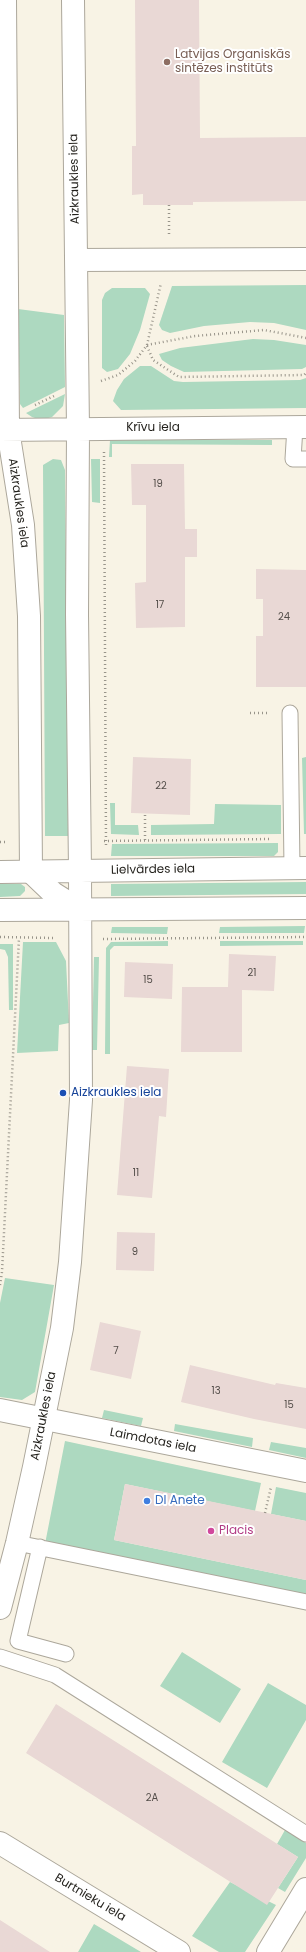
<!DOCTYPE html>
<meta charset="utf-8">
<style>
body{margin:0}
canvas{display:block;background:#f8f3e5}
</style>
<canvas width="306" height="1952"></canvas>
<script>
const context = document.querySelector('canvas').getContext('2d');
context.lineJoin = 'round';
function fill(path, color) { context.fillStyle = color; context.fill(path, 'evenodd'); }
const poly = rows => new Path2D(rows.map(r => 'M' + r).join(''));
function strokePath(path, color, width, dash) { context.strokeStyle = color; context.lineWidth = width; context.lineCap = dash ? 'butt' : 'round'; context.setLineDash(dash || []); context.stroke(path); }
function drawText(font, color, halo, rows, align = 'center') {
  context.font = font + ' Poppins,sans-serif'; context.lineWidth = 4; context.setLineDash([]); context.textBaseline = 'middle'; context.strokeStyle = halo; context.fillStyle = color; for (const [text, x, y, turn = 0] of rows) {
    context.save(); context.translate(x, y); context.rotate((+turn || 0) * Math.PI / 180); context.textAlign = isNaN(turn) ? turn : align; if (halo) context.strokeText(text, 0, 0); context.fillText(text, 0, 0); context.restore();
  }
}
fill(poly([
 [306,285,306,330,274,323,250,322,204,326,170,333,162,330,159,325,172,286],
 [112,288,145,288,150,294,140,330,130,354,118,369,107,372,102,368,102,300,105,293],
 [18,309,64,315,65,387,23,408,20,404],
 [253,339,274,340,306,345,306,367,302,369,184,372,171,366,162,360,159,354,180,348],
 [140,366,151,366,174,381,183,382,300,380,306,378,306,408,121,410,113,401,117,390,124,379],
 [65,394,63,406,52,417,41,420,32,417,26,413],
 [110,440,272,440,272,445,112,444,112,457,109,457],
 [53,459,61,460,65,470,68,836,45,836,43,465],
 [91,459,100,459,100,503,92,502],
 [306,757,306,834,304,834,302,758],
 [110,803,115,803,115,825,138,825,139,835,111,834],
 [215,804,281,805,281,834,151,835,151,825,214,824],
 [278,843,278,852,274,856,111,856,112,844],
 [306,882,306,894,111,896,111,884],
 [0,884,21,884,25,887,25,891,20,896,0,897],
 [305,926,304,933,219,933,220,927],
 [112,927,168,927,167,934,111,933],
 [168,941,168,946,114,946,110,950,110,1054,105,1054,106,948,111,942],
 [220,941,303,941,303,945,220,946],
 [23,942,56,942,66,961,69,1023,59,1025,58,1051,17,1053],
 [0,944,13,944,13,1010,9,1010,8,957,5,950,0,949],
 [94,957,99,957,97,1050,92,1050],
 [5,1278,54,1285,35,1392,22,1400,0,1397,0,1303],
 [104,1410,143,1418,141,1426,102,1418],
 [175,1424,253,1438,252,1447,174,1431],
 [65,1441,261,1483,255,1511,125,1484,114,1540,306,1580,306,1595,45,1544],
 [271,1442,306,1448,306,1458,269,1450],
 [276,1487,306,1493,306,1521,271,1514],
 [182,1652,241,1689,220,1723,160,1686],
 [268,1683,306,1705,306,1720,267,1788,222,1762],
 [285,1830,306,1843,306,1858,285,1892,278,1888,298,1857,277,1844],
 [230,1882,276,1905,245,1952,219,1952,192,1936],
 [94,1924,141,1952,78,1952]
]), '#add9c0');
fill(poly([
 [135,0,199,0,200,138,306,137,306,201,193,202,193,205,143,205,143,194,132,195,132,146,136,146],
 [131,464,184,464,185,529,197,529,197,557,185,557,185,627,136,628,135,583,146,582,146,505,132,505],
 [256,569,306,570,306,687,256,687,256,636,263,636,263,599,256,599],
 [133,757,191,759,190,815,131,813],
 [229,954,276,956,274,991,242,990,242,1052,181,1052,182,987,228,987],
 [125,962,173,964,172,999,124,997],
 [127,1066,169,1069,166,1117,159,1116,152,1198,117,1195],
 [117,1232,155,1233,154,1271,116,1270],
 [100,1322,141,1331,131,1379,90,1370],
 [190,1365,275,1385,276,1383,306,1388,306,1429,254,1419,181,1402],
 [125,1484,306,1521,306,1580,114,1540],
 [56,1704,298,1857,267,1905,26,1753],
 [0,1920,50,1952,0,1952]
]), '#e9d8d5');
const lane = poly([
 [295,427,293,459,306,459],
 [290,713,292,868],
 [17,1543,306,1602],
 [40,1547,18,1641,66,1654],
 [0,1657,55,1675,306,1834]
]);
const street = poly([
 [5,0,8,430,23,525,29,616,31,872,53,893,80,910],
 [73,0,78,429,77,614,80,871],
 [76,260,306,259],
 [0,430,306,427],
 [0,1410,306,1471],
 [0,1843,179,1952],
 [268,1952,306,1889]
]);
const secondary = poly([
 [0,872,306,868],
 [0,910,306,908],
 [0,1608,17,1543,34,1467,62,1328,70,1262,81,1100,80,871]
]);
strokePath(lane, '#aca79b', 17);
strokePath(street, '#aca79b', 24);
strokePath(secondary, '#aca79b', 24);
strokePath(poly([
 [169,205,169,237],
 [147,345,195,336,264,330,306,338],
 [147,346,153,360,179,377,304,375,306,373],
 [101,381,118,375,135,361,147,345,161,283],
 [35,405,54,396],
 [104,452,106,847],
 [250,713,270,713],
 [145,840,145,814],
 [104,841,271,839],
 [0,842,7,842],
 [0,937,54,938],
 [103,939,306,937],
 [0,1285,2,1272,19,938],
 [265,1513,271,1487]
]), '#98948a', 2.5, [1, 3]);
strokePath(lane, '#fff', 15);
strokePath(street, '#fff', 22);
strokePath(secondary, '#fff', 22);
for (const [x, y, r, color] of [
 [167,62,4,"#8d6e63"],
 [63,1093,4,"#1a4fb4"],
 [147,1501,4,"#3f7fe0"],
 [211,1531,4,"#d1479c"]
]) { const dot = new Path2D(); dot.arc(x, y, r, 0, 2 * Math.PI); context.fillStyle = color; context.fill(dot); strokePath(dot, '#fff', 1.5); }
drawText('10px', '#534d49', null, [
 ["19",158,484],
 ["17",160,605],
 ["24",284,617],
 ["22",161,786],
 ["21",252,973],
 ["15",148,980],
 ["11",136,1173],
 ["9",135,1252],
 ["7",116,1351],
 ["13",216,1391],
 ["15",289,1405],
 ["2A",152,1798]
]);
drawText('12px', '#785e54', '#fff', [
 ["Latvijas Organiskās",175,55],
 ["sintēzes institūts",175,69]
], 'left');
drawText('12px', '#211f1a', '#fff', [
 ["Aizkraukles iela",75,179,-91],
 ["Krīvu iela",153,428],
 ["Aizkraukles iela",18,503,82],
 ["Lielvārdes iela",153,870,-1],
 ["Aizkraukles iela",44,1416,-79],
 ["Laimdotas iela",153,1441,11],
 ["Burtnieku iela",90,1898,31]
]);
drawText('12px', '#164399', '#fff', [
 ["Aizkraukles iela",71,1093]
], 'left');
drawText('12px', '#366cbe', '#fff', [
 ["DI Anete",155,1501]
], 'left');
drawText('12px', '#b23c85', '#fff', [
 ["Placis",219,1531]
], 'left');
</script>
